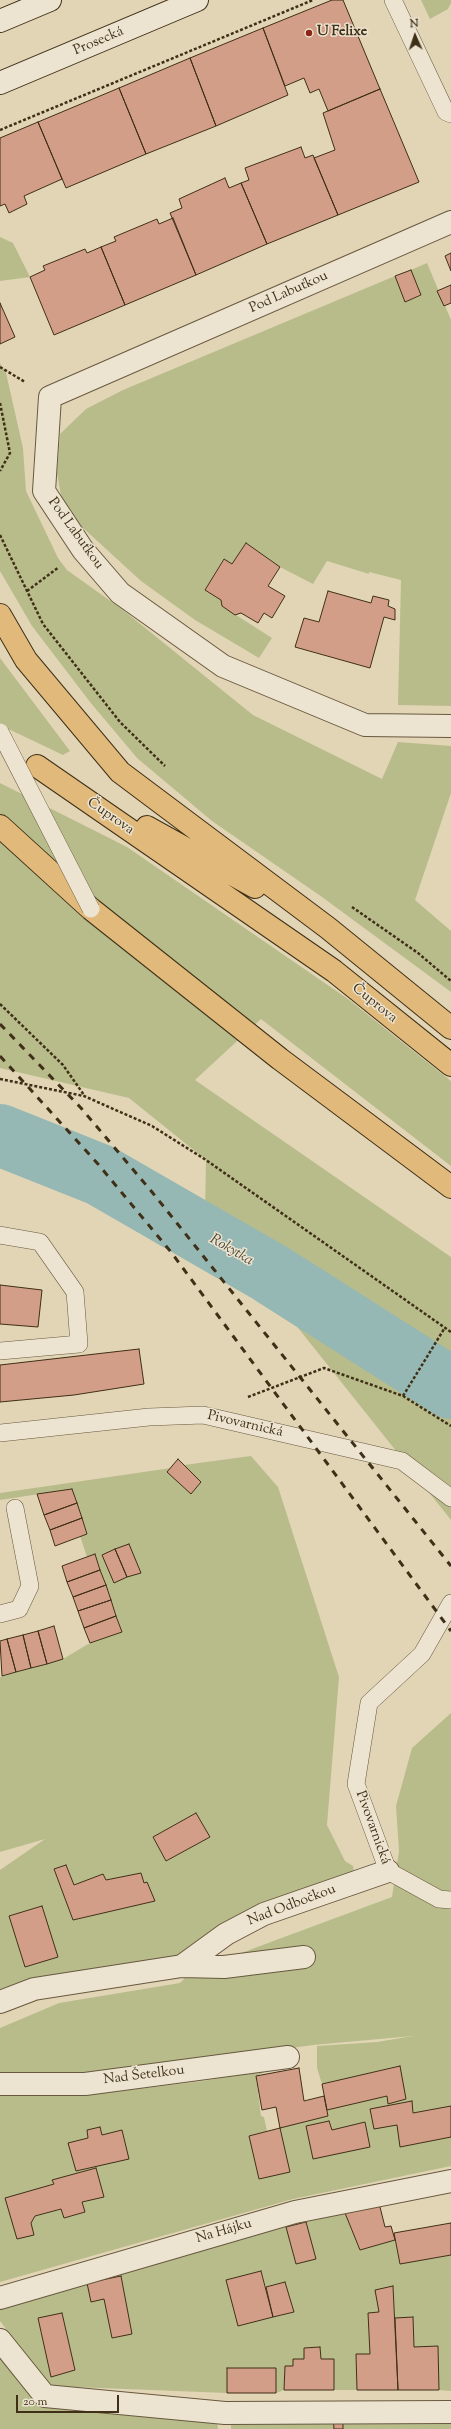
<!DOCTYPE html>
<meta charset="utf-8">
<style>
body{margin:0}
#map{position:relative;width:451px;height:2429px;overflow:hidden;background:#e2d5b6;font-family:"Sorts Mill Goudy",serif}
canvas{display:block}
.north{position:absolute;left:395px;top:16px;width:40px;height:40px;-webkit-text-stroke:3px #ece4d0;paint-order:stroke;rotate:357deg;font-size:11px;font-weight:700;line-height:16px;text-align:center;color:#3f2f17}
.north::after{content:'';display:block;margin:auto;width:14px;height:18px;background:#3f2f17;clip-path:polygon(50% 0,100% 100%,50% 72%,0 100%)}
.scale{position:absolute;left:16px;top:2395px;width:103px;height:18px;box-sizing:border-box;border:2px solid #3f2f17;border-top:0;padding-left:5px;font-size:12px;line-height:14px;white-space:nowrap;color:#3f2f17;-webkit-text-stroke:3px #ece4d0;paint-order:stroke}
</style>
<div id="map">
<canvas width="451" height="2429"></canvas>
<div class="north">N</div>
<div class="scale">20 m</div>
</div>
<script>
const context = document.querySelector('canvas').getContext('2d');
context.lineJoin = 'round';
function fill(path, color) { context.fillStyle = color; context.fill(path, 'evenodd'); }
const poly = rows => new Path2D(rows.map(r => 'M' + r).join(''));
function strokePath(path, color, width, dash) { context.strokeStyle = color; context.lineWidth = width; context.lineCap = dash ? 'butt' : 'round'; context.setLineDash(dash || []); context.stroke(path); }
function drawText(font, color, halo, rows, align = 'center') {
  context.font = font + ' "Sorts Mill Goudy",serif'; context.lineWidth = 3; context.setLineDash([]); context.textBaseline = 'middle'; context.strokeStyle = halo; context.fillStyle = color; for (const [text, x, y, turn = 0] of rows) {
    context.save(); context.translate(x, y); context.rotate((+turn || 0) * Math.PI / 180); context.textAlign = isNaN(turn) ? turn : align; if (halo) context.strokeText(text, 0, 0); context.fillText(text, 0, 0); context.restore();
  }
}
fill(poly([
 [421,0,451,0,451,3,448,9,430,19],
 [0,237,13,243,30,277,0,281],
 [427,263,451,320,451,706,398,705,401,580,369,572,369,574,327,561,313,584,280,567,246,543,232,564,223,559,205,590,221,600,222,606,272,638,259,658,195,620,141,581,82,527,62,501,57,473,60,434,86,409,123,390,395,276,405,302,421,296,411,270],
 [0,363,6,373,23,448,26,491,58,558,67,570,123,610,253,715,382,779,398,742,451,746,451,793,415,900,451,931,451,992,322,897,212,821,137,758,90,702,32,626,0,571],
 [0,658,70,751,63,755,0,725],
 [0,783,127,847,348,999,451,1081,451,1166,261,1019,195,1080,451,1257,451,1520,205,1211,206,1160,129,1098,0,1068],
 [251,1456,278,1487,339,1677,327,1825,345,1861,353,1866,355,1877,185,1960,0,1992,0,1870,45,1839,0,1852,0,1677,63,1659,88,1644,122,1632,95,1555,87,1557,80,1536,87,1533,72,1489,0,1500,0,1493,171,1468,191,1494,201,1482,184,1465],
 [196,1813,210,1837,166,1861,153,1837],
 [66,1865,74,1885,103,1874,106,1880,141,1873,144,1883,147,1882,154,1901,73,1920,54,1869],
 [42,1906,57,1957,25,1967,9,1916],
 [451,1713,451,2106,413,2113,411,2101,371,2109,374,2128,397,2125,401,2147,451,2137,451,2166,293,2199,0,2282,0,2096,55,2096,114,2092,203,2081,269,2070,256,2076,261,2116,264,2117,267,2131,249,2136,259,2179,290,2172,280,2128,328,2116,327,2110,387,2096,388,2104,406,2099,399,2066,322,2084,317,2068,317,2046,377,2042,413,2036,313,2045,69,2079,0,2075,0,2028,59,2003,180,1983,204,1959,225,1959,392,1897,399,1851,396,1806,412,1748],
 [329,2121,332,2130,365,2122,370,2146,313,2159,306,2126],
 [100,2127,102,2135,122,2130,129,2158,76,2171,69,2143,88,2138,87,2130],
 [96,2168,103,2197,82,2202,85,2212,64,2218,61,2209,35,2216,31,2223,54,2184,53,2180],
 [345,2213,360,2250,395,2240,400,2264,451,2255,451,2391,439,2390,438,2347,414,2347,413,2318,395,2318,393,2286,376,2290,379,2312,368,2313,370,2354,356,2354,357,2390,334,2390,334,2359,321,2359,320,2347,304,2348,304,2359,293,2366,285,2366,284,2390,276,2393,275,2368,227,2368,227,2393,49,2386,0,2321,0,2308,123,2268,286,2227,296,2264,316,2259,306,2222],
 [261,2271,266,2287,285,2282,294,2312,238,2326,227,2280],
 [121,2276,132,2334,112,2338,104,2299,91,2301,87,2283],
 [62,2313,75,2370,51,2377,38,2318],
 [0,2354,40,2403,217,2420,218,2429,0,2429],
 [451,2415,451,2429,343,2429,343,2416],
 [333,2416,334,2429,231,2429,231,2418]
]), '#b8bc8a');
strokePath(poly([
 [0,1135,100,1175,270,1273,451,1388]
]), '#95b8b4', 62);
const building = poly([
 [332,0,343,0,380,89,328,111,319,89,310,93,304,78,285,86,263,28,332,0],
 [263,28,288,95,216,126,190,58,263,28],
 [190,58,216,126,146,154,119,88,190,58],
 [119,88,146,154,66,188,38,122,119,88],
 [380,89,419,182,338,215,314,158,335,150,323,113,380,89],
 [38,122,62,179,24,196,27,204,9,213,5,204,0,206,0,138,38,122],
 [301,147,305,158,313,155,338,215,267,244,241,183,249,180,245,168,301,147],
 [225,178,229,188,241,183,267,244,196,275,170,213,182,208,179,199,225,178],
 [173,218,196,275,125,305,101,247,116,241,114,237,157,219,159,224,173,218],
 [101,247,125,305,54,335,30,277,45,270,43,266,85,249,87,253,101,247],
 [451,253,451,271,445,256,451,253],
 [411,270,421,295,405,302,395,276,411,270],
 [451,285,451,303,444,306,437,291,451,285],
 [0,303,15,337,0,344,0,303],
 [246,543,280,567,268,586,285,596,272,618,264,613,258,623,241,613,235,615,222,606,221,600,205,590,224,559,232,564,246,543],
 [328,591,371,603,373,596,389,600,388,606,395,609,395,620,384,617,370,668,295,647,304,618,319,622,328,591],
 [0,1285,42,1290,38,1327,0,1324,0,1285],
 [139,1349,144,1384,74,1395,0,1402,0,1365,139,1349],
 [178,1459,201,1482,191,1494,167,1472,178,1459],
 [72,1489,77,1503,44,1515,37,1494,72,1489],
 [77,1503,82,1518,50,1530,44,1515,77,1503],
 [82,1518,87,1534,55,1546,50,1530,82,1518],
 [129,1544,141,1573,127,1577,115,1549,129,1544],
 [115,1549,127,1577,114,1583,102,1555,115,1549],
 [95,1554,100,1570,67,1582,62,1566,95,1554],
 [100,1570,106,1585,73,1597,67,1582,100,1570],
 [106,1585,111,1600,78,1611,73,1597,106,1585],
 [111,1600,116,1616,84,1628,78,1611,111,1600],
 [116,1616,122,1632,90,1643,84,1628,116,1616],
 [54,1626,63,1659,47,1664,38,1631,54,1626],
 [38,1631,47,1664,31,1668,23,1635,38,1631],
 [23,1635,31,1668,16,1672,7,1639,23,1635],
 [7,1639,16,1672,2,1676,0,1641,7,1639],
 [196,1813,210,1837,166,1861,153,1837,196,1813],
 [66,1865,74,1885,103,1874,106,1880,141,1873,144,1883,147,1882,155,1901,73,1920,54,1869,66,1865],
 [42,1906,58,1957,25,1967,9,1916,42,1906],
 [400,2066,406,2099,388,2104,387,2096,327,2110,322,2084,400,2066],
 [299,2068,304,2101,324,2096,328,2116,280,2128,276,2107,262,2110,256,2076,299,2068],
 [412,2101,413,2113,451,2106,451,2137,400,2147,397,2125,374,2129,370,2109,412,2101],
 [329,2121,332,2130,365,2122,370,2147,313,2159,306,2126,329,2121],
 [100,2127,102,2135,122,2130,129,2159,76,2171,68,2143,88,2138,87,2130,100,2127],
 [280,2128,290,2172,259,2179,249,2136,280,2128],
 [96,2168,104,2197,82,2202,85,2212,64,2218,61,2209,35,2216,31,2223,34,2235,17,2239,5,2198,54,2184,52,2180,96,2168],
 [379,2203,385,2227,391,2226,395,2240,360,2250,345,2213,379,2203],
 [306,2222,316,2259,296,2264,286,2227,306,2222],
 [451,2223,451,2255,400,2264,394,2233,451,2223],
 [261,2271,273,2317,238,2326,226,2280,261,2271],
 [121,2276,132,2334,112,2338,104,2299,91,2302,87,2283,121,2276],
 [285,2282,294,2312,273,2317,266,2287,285,2282],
 [393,2286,398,2390,357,2390,356,2354,370,2354,368,2313,379,2312,375,2290,393,2286],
 [62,2313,75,2370,51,2377,38,2318,62,2313],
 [413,2317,414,2347,438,2346,439,2390,398,2390,395,2318,413,2317],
 [320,2347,321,2359,334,2359,334,2390,284,2390,285,2366,293,2366,293,2359,304,2359,304,2348,320,2347],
 [227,2368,276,2368,276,2393,227,2393,227,2368],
 [333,2416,343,2416,343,2429,334,2429,333,2416]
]);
fill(building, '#d39e87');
strokePath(building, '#3f2f17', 1);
const service = poly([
 [393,0,446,112,451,114],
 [0,1235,40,1242,75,1292,79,1344,0,1351],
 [0,1433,149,1417,203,1415,402,1461,451,1498],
 [451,1603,422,1654,369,1703,356,1784,388,1871,439,1899,451,1900],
 [0,1614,19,1609,30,1586,15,1508]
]);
const minor = poly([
 [451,222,50,397,44,491,83,550,120,593,223,666,365,725,451,726],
 [182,1966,226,1934,264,1914,388,1871],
 [0,2002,34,1989,182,1966,224,1967,304,1957],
 [0,2084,85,2084,288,2057],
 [0,2298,295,2212,451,2181],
 [0,2340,45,2396,225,2413,451,2412]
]);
const secondary = poly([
 [0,21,50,0],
 [0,83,197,0]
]);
const primary = poly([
 [0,615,26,660,120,772,328,928,451,1028],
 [37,766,334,971,451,1065],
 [0,826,91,909,280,1059,451,1187],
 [147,827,255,887]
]);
strokePath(service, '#68583f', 18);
strokePath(minor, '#68583f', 24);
strokePath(secondary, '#3f2f17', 24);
strokePath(primary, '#3f2f17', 24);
strokePath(poly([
 [0,130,313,0],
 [0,367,25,382],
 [0,403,10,453,0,471],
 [0,535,43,624,120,722,165,766],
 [27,591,59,567],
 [352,907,418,953,451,981],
 [0,1004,63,1065,84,1095],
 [0,1079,84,1096,152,1126,206,1160,451,1332],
 [403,1396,444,1329],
 [248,1397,324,1368,403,1396,451,1426]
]), '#3f2f17', 2.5, [3, 2]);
strokePath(service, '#ece4d0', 17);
strokePath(minor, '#ece4d0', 22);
strokePath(secondary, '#ece4d0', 22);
strokePath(primary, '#e1ba7b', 22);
strokePath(poly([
 [0,1024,81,1108,152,1192,451,1566],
 [0,1056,98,1164,171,1252,451,1631]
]), '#3f2f17', 3, [7, 7]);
const serviceBridge = poly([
 [0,732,91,909]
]);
strokePath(serviceBridge, '#68583f', 18, []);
strokePath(serviceBridge, '#ece4d0', 17);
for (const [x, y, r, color] of [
 [309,33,4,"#8f2418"]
]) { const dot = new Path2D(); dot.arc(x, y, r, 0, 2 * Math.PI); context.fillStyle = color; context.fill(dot); strokePath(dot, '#ece4d0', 1.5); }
drawText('bold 14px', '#3f2f17', '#ece4d0', [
 ["U Felixe",317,33]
], 'left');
drawText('14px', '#3f2f17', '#ece4d0', [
 ["Prosecká",99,42,-23],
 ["Pod Labuťkou",289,293,-24],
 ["Pod Labuťkou",75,534,54],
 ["Čuprova",110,817,35],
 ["Čuprova",374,1004,39],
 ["Pivovarnická",245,1425,13],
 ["Pivovarnická",372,1828,70],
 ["Nad Odbočkou",292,1906,-21],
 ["Nad Šetelkou",144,2076,-7],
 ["Na Hájku",224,2232,-16]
]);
drawText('italic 15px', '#504a36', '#ece4d0', [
 ["Rokytka",231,1251,30]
]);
</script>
